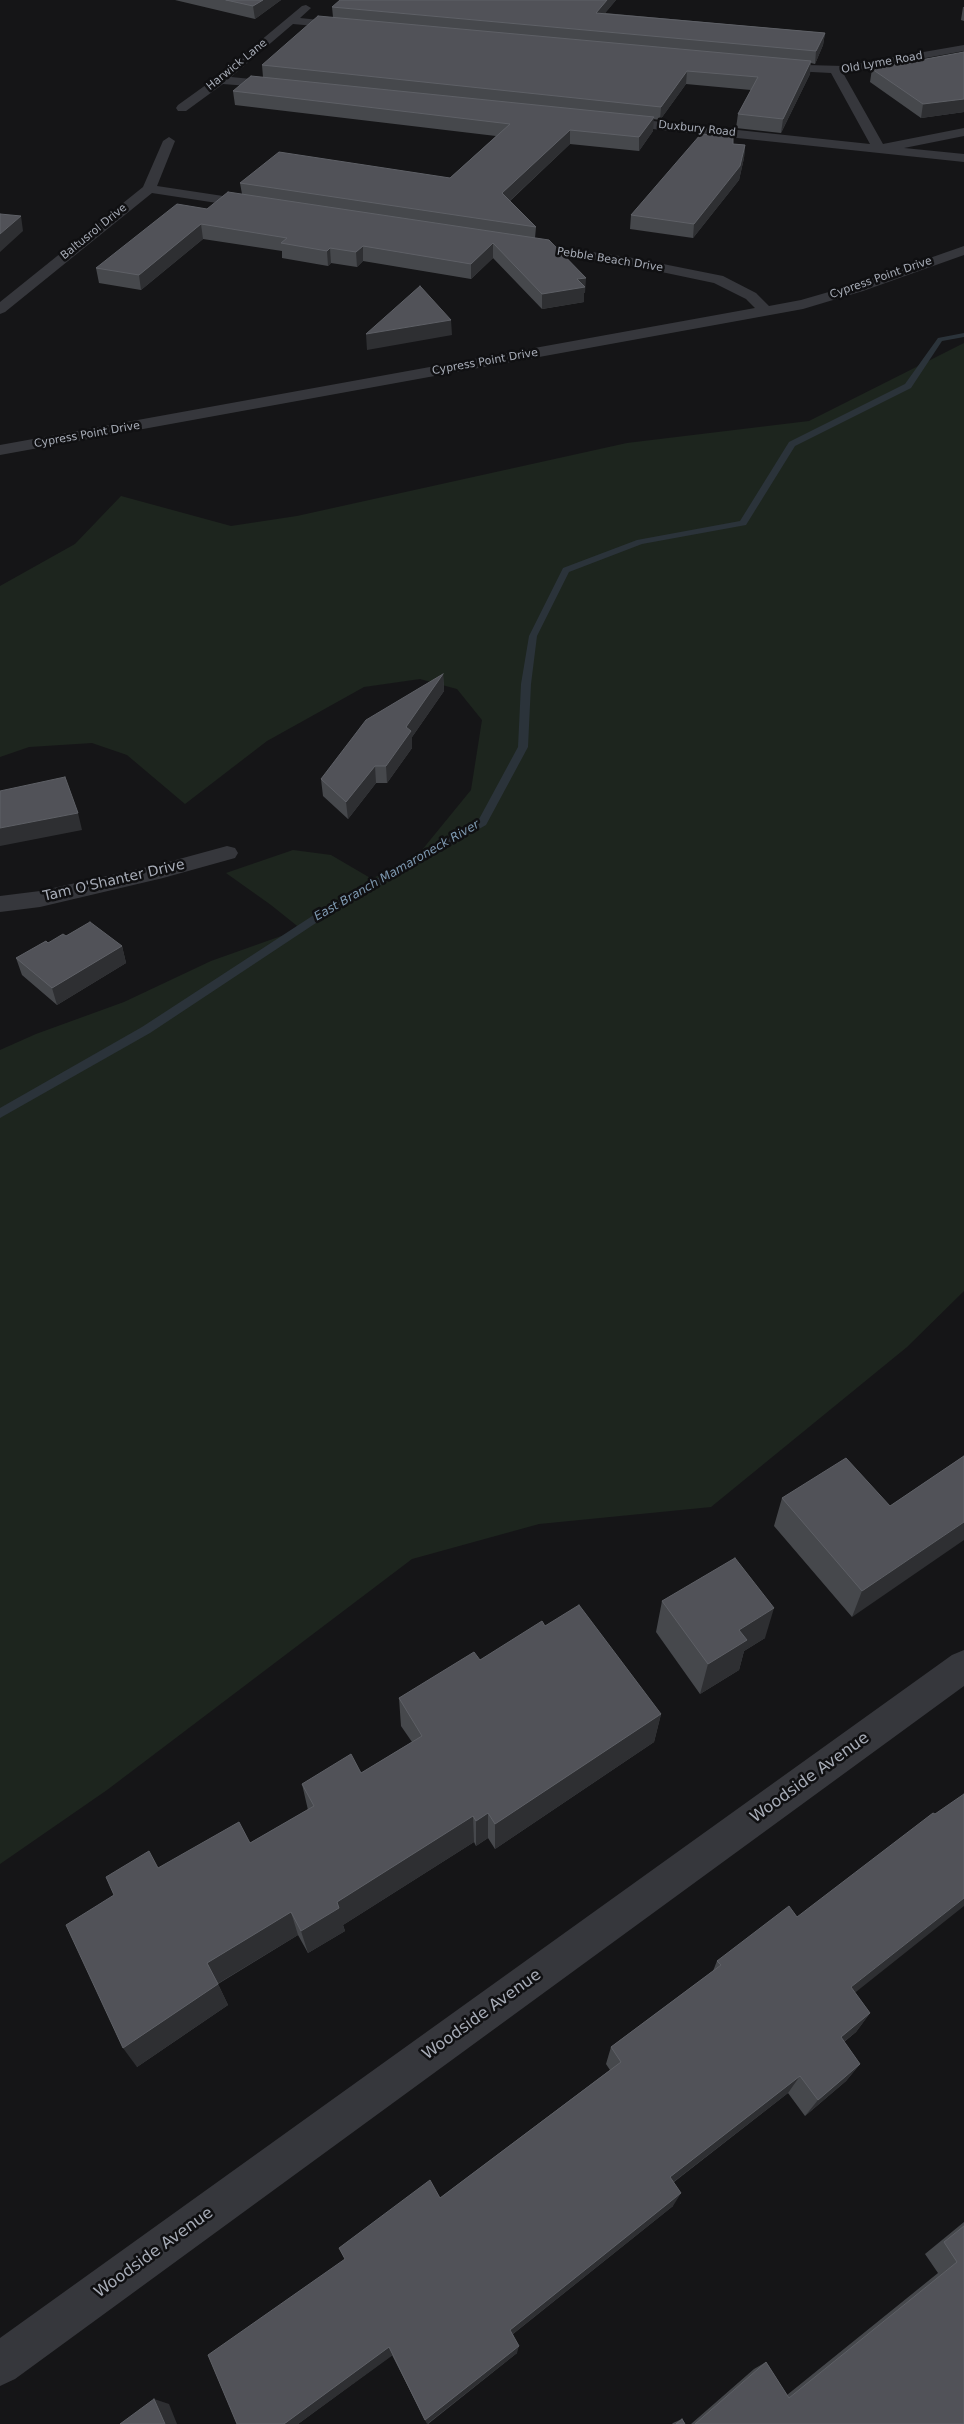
<!DOCTYPE html>
<style>
body{margin:0}
canvas{display:block;background:#151517}
</style>
<canvas width="964" height="2424"></canvas>
<script>
const context = document.querySelector('canvas').getContext('2d');
context.lineJoin = 'round';
function fill(path, color) { context.fillStyle = color; context.fill(path, 'evenodd'); }
const poly = rows => new Path2D(rows.map(r => 'M' + r).join(''));
function strokePath(path, color, width, dash) { context.strokeStyle = color; context.lineWidth = width; context.lineCap = dash ? 'butt' : 'round'; context.setLineDash(dash || []); context.stroke(path); }
function drawText(font, color, halo, rows, align = 'center') {
  context.font = font + ' "DejaVu Sans",sans-serif'; context.lineWidth = 5; context.setLineDash([]); context.textBaseline = 'middle'; context.strokeStyle = halo; context.fillStyle = color; for (const [text, x, y, turn = 0] of rows) {
    context.save(); context.translate(x, y); context.rotate((+turn || 0) * Math.PI / 180); context.textAlign = isNaN(turn) ? turn : align; if (halo) context.strokeText(text, 0, 0); context.fillText(text, 0, 0); context.restore();
  }
}
fill(poly([
 [964,343,964,1291,907,1347,711,1507,539,1524,412,1559,107,1790,0,1864,0,1050,36,1034,124,1002,211,961,301,929,271,905,226,873,293,850,331,855,372,879,422,850,471,790,482,720,457,689,420,679,364,687,267,741,185,804,127,755,92,743,29,747,0,757,0,586,75,544,121,496,231,526,297,516,627,443,809,421]
]), '#1d251e');
fill(poly([
 [964,333,964,337,942,341,911,388,795,446,746,525,642,544,569,572,537,636,531,684,528,747,486,825,331,913,150,1033,0,1118,0,1108,142,1027,323,909,478,821,518,747,521,684,529,636,563,568,637,540,740,521,789,442,905,384,938,338,964,333]
]), '#2b333a');
fill(poly([
 [306,5,311,8,300,18,348,23,354,26,348,29,293,24,231,77,281,82,287,86,285,89,223,84,186,111,178,111,176,108,178,105,217,77,302,6,306,5],
 [964,45,964,51,843,73,883,144,964,128,964,136,904,148,964,154,964,162,615,125,609,121,615,117,870,144,831,73,774,70,770,68,768,66,770,64,843,66,964,45],
 [169,137,175,141,157,186,256,201,263,205,261,208,256,209,152,193,5,312,0,314,0,302,143,187,163,141,169,137],
 [524,242,633,258,723,276,756,293,769,306,801,300,853,285,964,246,964,255,863,291,803,309,0,455,0,445,755,308,746,299,714,283,633,266,519,249,517,246,519,243,524,242],
 [227,846,235,848,238,853,235,858,163,878,40,907,0,912,0,896,40,891,161,864,227,846],
 [964,1650,964,1686,15,2379,0,2386,0,2338,952,1655,964,1650]
]), '#36373c');
fill(poly([
 [175,0,281,0,255,19],
 [616,0,605,13,825,33,823,45,815,64,811,63,810,74,781,133,736,128,738,114,751,90,686,84,660,120,653,119,653,131,639,151,570,144,510,201,536,227,535,238,585,293,584,293,584,302,542,309,493,258,471,279,363,261,357,267,331,263,328,266,282,258,282,251,203,239,141,290,99,283,96,268,207,209,242,194,240,183,450,178,496,136,235,105,233,91,263,77,262,65,333,17,332,7],
 [963,7,964,7,964,21,961,20],
 [964,52,964,112,921,118,870,82,872,69],
 [733,144,745,145,744,158,739,180,693,238,630,229,631,215],
 [443,674,444,691,412,737,412,748,387,783,376,783,348,819,323,796,321,779],
 [66,936,122,946,126,963,57,1005,22,975,16,958,48,943],
 [964,1456,852,1617,774,1526,782,1498,890,1506],
 [662,1601,765,1638,744,1651,739,1670,700,1694,656,1632],
 [545,1626,661,1714,654,1742,495,1849,488,1838,476,1846,474,1842,343,1925,345,1931,308,1953,298,1935,218,1984,228,2005,137,2067,114,1895,158,1868,250,1843,308,1810,302,1784,361,1773,412,1742,401,1726,399,1698,480,1660],
 [717,1961,855,1993,870,2013,856,2032,844,2042,860,2064,846,2081,805,2116,788,2093,674,2182,673,2206,513,2334,517,2353,428,2424,425,2420,392,2355,298,2424,237,2424,440,2198,610,2070,606,2064,611,2047,713,1971],
 [964,2222,964,2424,691,2424,754,2369,766,2362,787,2395,938,2273,925,2254],
 [682,2419,685,2424,672,2424,673,2423]
]), '#46484c');
fill(poly([
 [263,0,281,0,255,19,253,6],
 [607,0,616,0,596,24,596,13],
 [825,33,823,45,815,64,816,51],
 [811,61,810,74,781,133,783,119],
 [687,71,686,84,660,120,661,107],
 [964,99,964,112,921,118,923,104],
 [654,117,653,131,639,151,639,137],
 [570,130,570,144,502,208,502,193],
 [745,145,744,158,739,180,693,238,694,224],
 [21,216,23,231,0,252,0,234],
 [201,224,203,239,141,290,139,275],
 [493,243,493,258,471,279,471,264],
 [363,246,363,261,357,267,356,252],
 [330,248,331,263,328,266,327,251],
 [586,278,585,293,584,293,584,302,542,309,542,294,577,279],
 [451,320,452,335,367,350,366,334],
 [443,674,444,691,412,737,412,748,387,783,386,766,406,727],
 [375,766,376,783,348,819,346,802],
 [78,813,82,830,0,846,0,828],
 [122,946,126,963,57,1005,52,988],
 [964,1522,964,1540,852,1617,862,1591],
 [774,1608,765,1638,744,1651,739,1670,700,1694,708,1664,739,1630],
 [661,1714,654,1742,495,1849,495,1824],
 [488,1813,488,1838,476,1846,476,1821],
 [473,1816,474,1842,343,1925,345,1931,308,1953,301,1931,337,1902],
 [964,1898,964,1906,837,2007,851,1987],
 [291,1912,298,1935,217,1984,207,1963],
 [218,1984,228,2005,137,2067,123,2048],
 [870,2013,856,2032,827,2055,841,2037],
 [860,2064,846,2081,805,2116,818,2100],
 [800,2076,788,2093,663,2190,670,2177],
 [681,2193,673,2206,509,2337,510,2330],
 [519,2346,517,2353,427,2424,425,2420],
 [389,2347,393,2355,298,2424,284,2424],
 [154,2399,169,2404,177,2424,165,2424]
]), '#2e2f32');
const building = poly([
 [226,0,263,0,253,6,226,0],
 [340,0,607,0,596,13,825,33,816,51,332,7,340,0],
 [318,16,811,61,783,119,738,114,758,77,687,71,661,107,262,65,318,16],
 [964,52,964,99,923,104,872,69,964,52],
 [251,76,654,117,639,137,570,130,502,193,536,227,240,183,279,152,450,178,510,124,233,91,251,76],
 [701,134,733,137,733,144,745,145,740,166,694,224,631,215,701,134],
 [228,192,549,240,586,278,577,279,585,287,542,294,493,243,471,264,363,246,356,252,330,248,327,251,281,243,287,238,201,224,139,275,96,268,177,204,207,209,228,192],
 [0,214,21,216,0,234,0,214],
 [420,286,451,320,366,334,420,286],
 [443,674,406,727,411,731,386,766,375,766,346,802,321,779,366,720,443,674],
 [65,777,78,813,0,828,0,791,65,777],
 [90,922,122,946,52,988,16,958,46,941,48,943,63,934,66,936,90,922],
 [964,1456,964,1522,862,1591,782,1498,846,1458,890,1506,964,1456],
 [735,1558,774,1608,739,1630,747,1640,708,1664,662,1601,735,1558],
 [579,1605,661,1714,495,1824,488,1813,476,1821,473,1816,337,1902,339,1908,301,1931,291,1912,207,1963,218,1984,123,2048,66,1925,114,1895,106,1877,149,1851,158,1868,239,1822,250,1843,314,1806,302,1784,351,1754,361,1773,422,1736,399,1698,474,1652,480,1660,542,1621,545,1626,579,1605],
 [964,1794,964,1898,851,1987,870,2013,841,2037,860,2064,818,2100,800,2076,670,2177,681,2193,510,2330,519,2346,425,2420,389,2347,284,2424,237,2424,208,2355,345,2259,339,2248,430,2180,440,2198,621,2062,611,2047,721,1965,717,1961,789,1906,797,1917,933,1813,935,1814,964,1794],
 [964,2226,964,2424,695,2424,766,2362,789,2398,957,2262,944,2242,964,2226],
 [154,2399,165,2424,120,2424,154,2399],
 [682,2419,685,2424,676,2424,682,2419]
]);
fill(building, '#515258');
strokePath(building, '#5e6066', 1);
drawText('11px', '#a7acb7', '#101012', [
 ["Old Lyme Road",882,63,-10],
 ["Harwick Lane",237,65,-39],
 ["Duxbury Road",697,129,6],
 ["Baltusrol Drive",94,232,-39],
 ["Pebble Beach Drive",610,260,9],
 ["Cypress Point Drive",881,278,-19],
 ["Cypress Point Drive",485,362,-10],
 ["Cypress Point Drive",87,435,-10]
]);
drawText('italic 12px', '#7e99b1', '#101012', [
 ["East Branch Mamaroneck River",397,871,-30]
]);
drawText('14px', '#a7acb7', '#101012', [
 ["Tam O'Shanter Drive",114,881,-13]
]);
drawText('16px', '#a7acb7', '#101012', [
 ["Woodside Avenue",810,1778,-36],
 ["Woodside Avenue",482,2015,-36],
 ["Woodside Avenue",154,2253,-36]
]);
</script>
